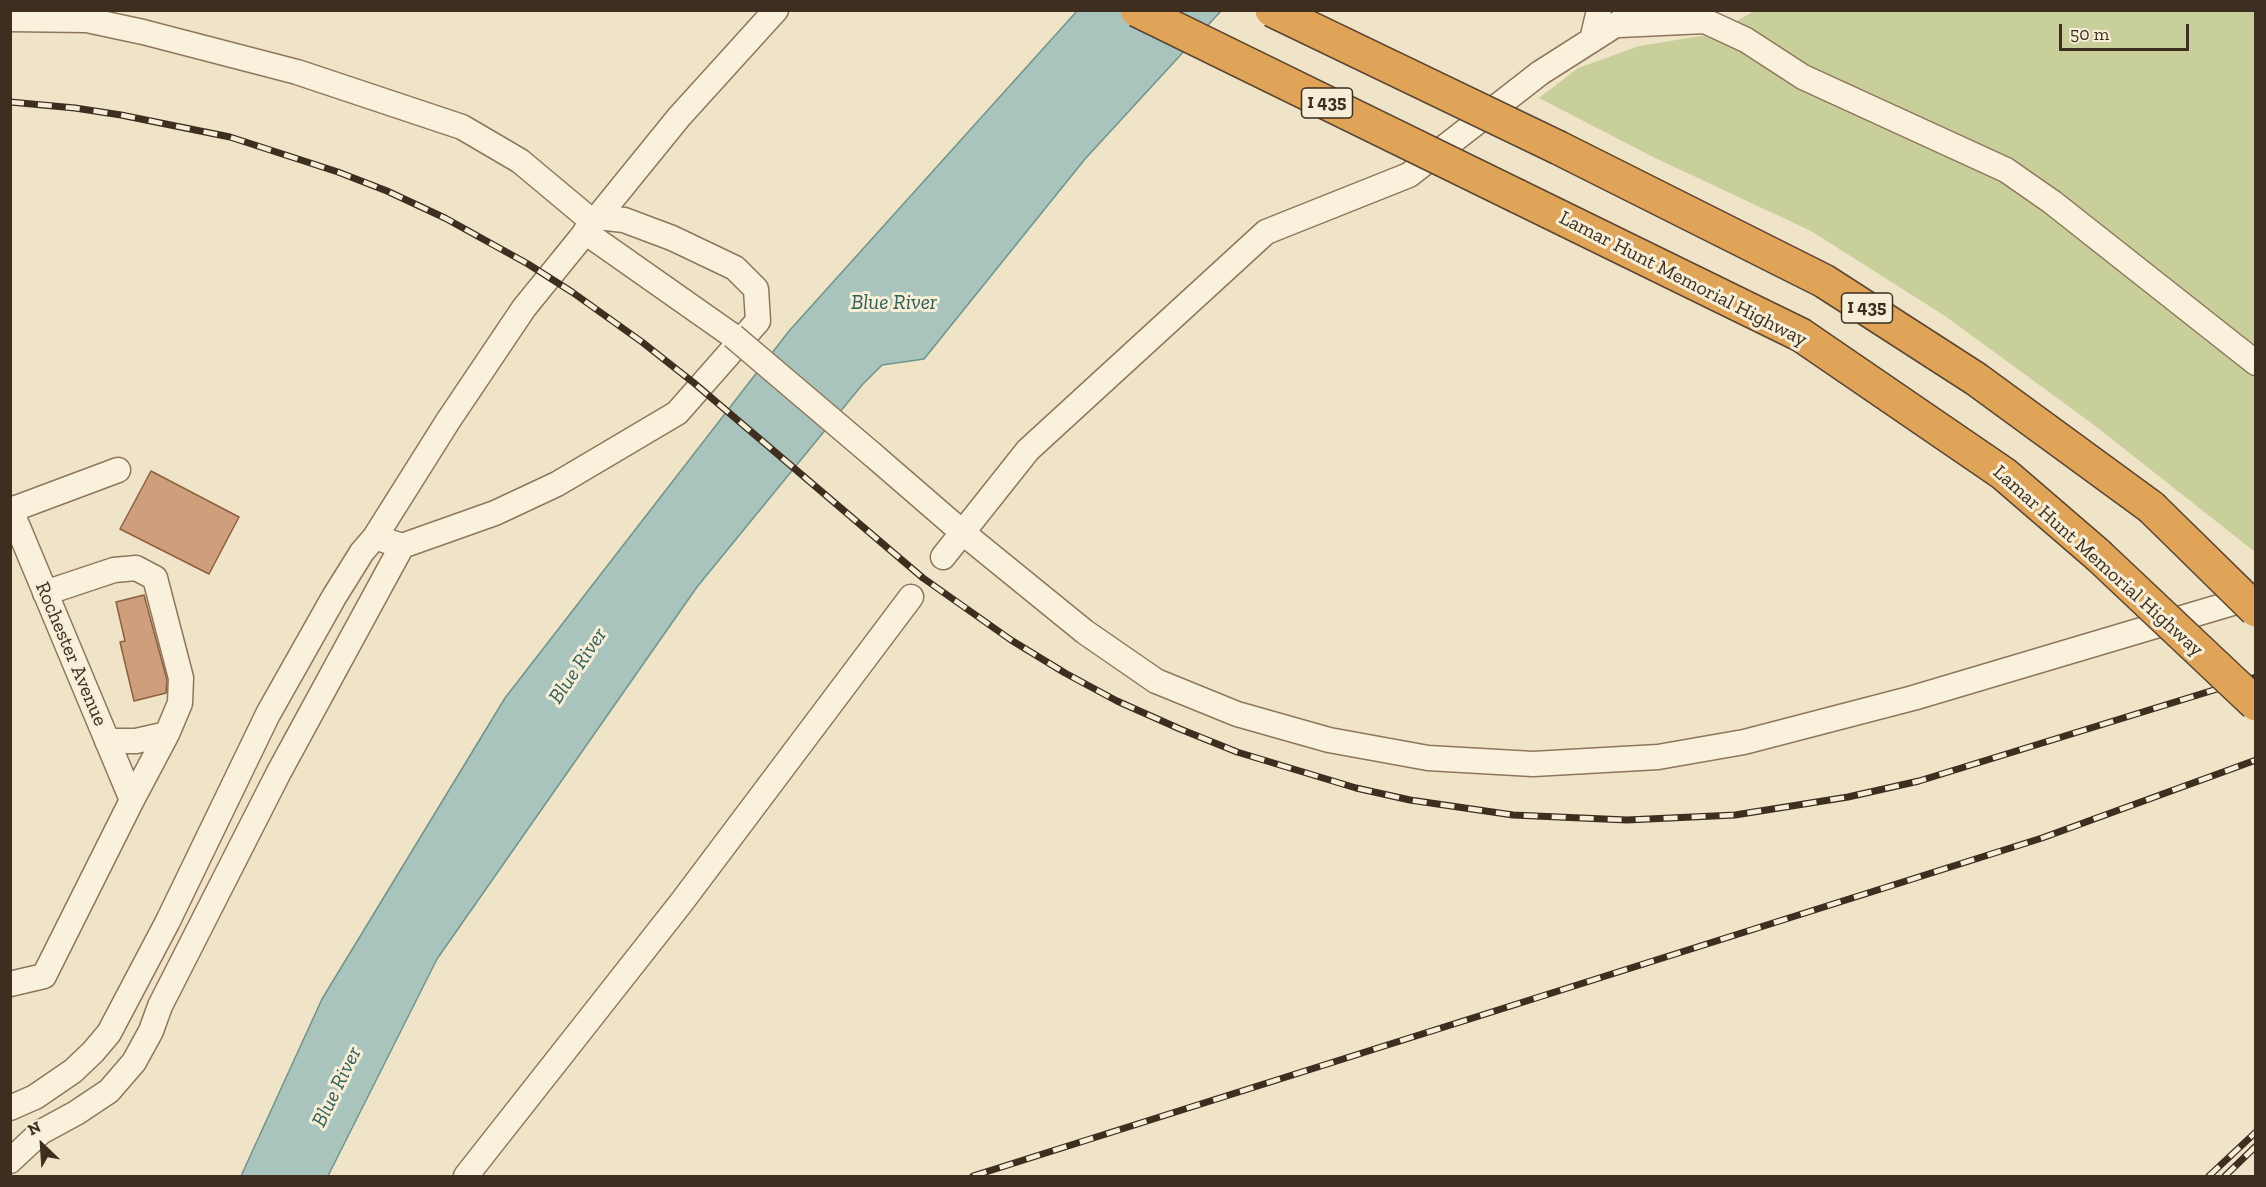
<!DOCTYPE html>
<style>
body{margin:0}
#map{position:relative;width:2266px;height:1187px;overflow:hidden;background:#f0e4c8;font-family:"Zilla Slab",serif}
canvas{display:block}
.frame{position:absolute;inset:0;border:12px solid #3d2e20;pointer-events:none}
.north{position:absolute;left:12px;top:1115px;width:60px;height:60px;-webkit-text-stroke:4px #f7eed8;paint-order:stroke;rotate:335deg;font-size:16px;font-weight:700;line-height:24px;text-align:center;color:#3d2e20}
.north::after{content:'';display:block;margin:auto;width:21px;height:27px;background:#3d2e20;clip-path:polygon(50% 0,100% 100%,50% 72%,0 100%)}
.scale{position:absolute;left:2059px;top:24px;width:130px;height:27px;box-sizing:border-box;border:3px solid #3d2e20;border-top:0;padding-left:8px;font-size:18px;line-height:21px;white-space:nowrap;color:#3d2e20;-webkit-text-stroke:4px #f7eed8;paint-order:stroke}
</style>
<div id="map">
<canvas width="2266" height="1187"></canvas>
<div class="frame"></div>
<div class="north">N</div>
<div class="scale">50 m</div>
</div>
<script>
const context = document.querySelector('canvas').getContext('2d');
context.lineJoin = 'round';
function fill(path, color) { context.fillStyle = color; context.fill(path, 'evenodd'); }
const poly = rows => new Path2D(rows.map(r => 'M' + r).join(''));
function strokePath(path, color, width, dash) { context.strokeStyle = color; context.lineWidth = width; context.lineCap = dash ? 'butt' : 'round'; context.setLineDash(dash || []); context.stroke(path); }
function drawText(font, color, halo, rows, align = 'center') {
  context.font = font + ' "Zilla Slab",serif'; context.lineWidth = 6; context.setLineDash([]); context.textBaseline = 'middle'; context.strokeStyle = halo; context.fillStyle = color; for (const [text, x, y, turn = 0] of rows) {
    context.save(); context.translate(x, y); context.rotate((+turn || 0) * Math.PI / 180); context.textAlign = isNaN(turn) ? turn : align; if (halo) context.strokeText(text, 0, 0); context.fillText(text, 0, 0); context.restore();
  }
}
fill(poly([
 [1751,11,2255,11,2255,552,2094,425,1945,316,1811,231,1655,158,1539,98,1578,68,1639,46,1713,34,1751,13]
]), '#c9cf9b');
const water = poly([
 [1077,11,1221,11,1085,159,924,359,882,365,862,385,697,587,437,959,328,1176,241,1176,322,999,505,698,789,331,1077,11]
]);
fill(water, '#a9c4bc');
strokePath(water, '#6f938a', 1.5);
const building = poly([
 [151,471,239,517,209,574,120,529,151,471],
 [144,595,167,680,166,693,134,701,120,642,125,641,116,602,144,595]
]);
fill(building, '#cf9f7d');
strokePath(building, '#8d5f41', 1.5);
const minor = poly([
 [10,19,87,20,143,32,297,72,462,127,520,161,593,222],
 [1619,25,1705,21,1746,40,1803,77,2006,170,2052,202,2256,363],
 [1592,40,1599,10],
 [585,232,733,336],
 [873,455,962,532,1085,632,1156,681,1237,714,1329,740,1428,758,1533,764,1658,757,1744,742,1913,698,2256,596],
 [10,508,132,800],
 [11,510,118,470],
 [402,546,495,513,557,484,677,413,758,321,756,289,735,268,672,238,624,220,597,217],
 [943,557,1028,450,1266,232,1409,175,1540,73,1639,10],
 [107,741,136,741,167,734],
 [10,984,44,976,132,800,167,734,180,703,181,678,155,578,136,568,114,570,45,593],
 [10,1108,35,1097,73,1071,93,1052,109,1033,168,921,268,714,334,597,362,552,375,537],
 [10,1161,41,1132,76,1113,109,1091,134,1062,151,1031,160,1006,279,772,402,546,375,537,448,421,524,308,679,117,776,10],
 [466,1176,681,903,911,597]
]);
const highway = poly([
 [1559,148,1824,281,1976,379,2151,507],
 [1517,196,1801,335,2004,474,2098,555]
]);
strokePath(minor, '#8d765c', 27);
strokePath(highway, '#5b4430', 36);
strokePath(minor, '#faf1dc', 24);
strokePath(highway, '#e0a458', 33);
const rail = poly([
 [10,102,75,108,121,115,230,137,338,172,387,191,445,218,528,264,572,292,642,342,694,383,923,578,1011,640,1065,673,1117,701,1180,729,1237,752,1356,788,1410,800,1513,815,1627,820,1735,815,1848,797,1919,781,2256,677],
 [973,1176,2042,838,2256,760],
 [2209,1176,2256,1132],
 [2225,1176,2256,1146]
]);
strokePath(rail, '#3d2e20', 7);
strokePath(rail, '#f7eed8', 4.5, [14]);
const minorBridge = poly([
 [733,336,873,455]
]);
const highwayBridge = poly([
 [1137,10,1517,196],
 [1272,10,1559,148],
 [2151,507,2256,610],
 [2098,555,2256,704]
]);
strokePath(minorBridge, '#8d765c', 27, []);
strokePath(highwayBridge, '#5b4430', 36, []);
strokePath(minorBridge, '#faf1dc', 24);
strokePath(highwayBridge, '#e0a458', 33);
for (const [x, y, w] of [
 [1327,103,51],
 [1867,308,51]
]) { const box = new Path2D(); box.roundRect(x - w / 2, y - 15, w, 30, 4.5); context.fillStyle = '#f7eed8'; context.fill(box); strokePath(box, '#3d2e20', 1.5); }
drawText('bold 18px', '#3d2e20', null, [
 ["I 435",1327,103],
 ["I 435",1867,308]
]);
drawText('20px', '#3d2e20', '#f7eed8', [
 ["Lamar Hunt Memorial Highway",1683,279,27],
 ["Lamar Hunt Memorial Highway",2098,561,42],
 ["Rochester Avenue",71,654,67]
]);
drawText('italic 21px', '#2f5d5a', '#f7eed8', [
 ["Blue River",894,303],
 ["Blue River",578,666,-56],
 ["Blue River",337,1087,-64]
]);
</script>
